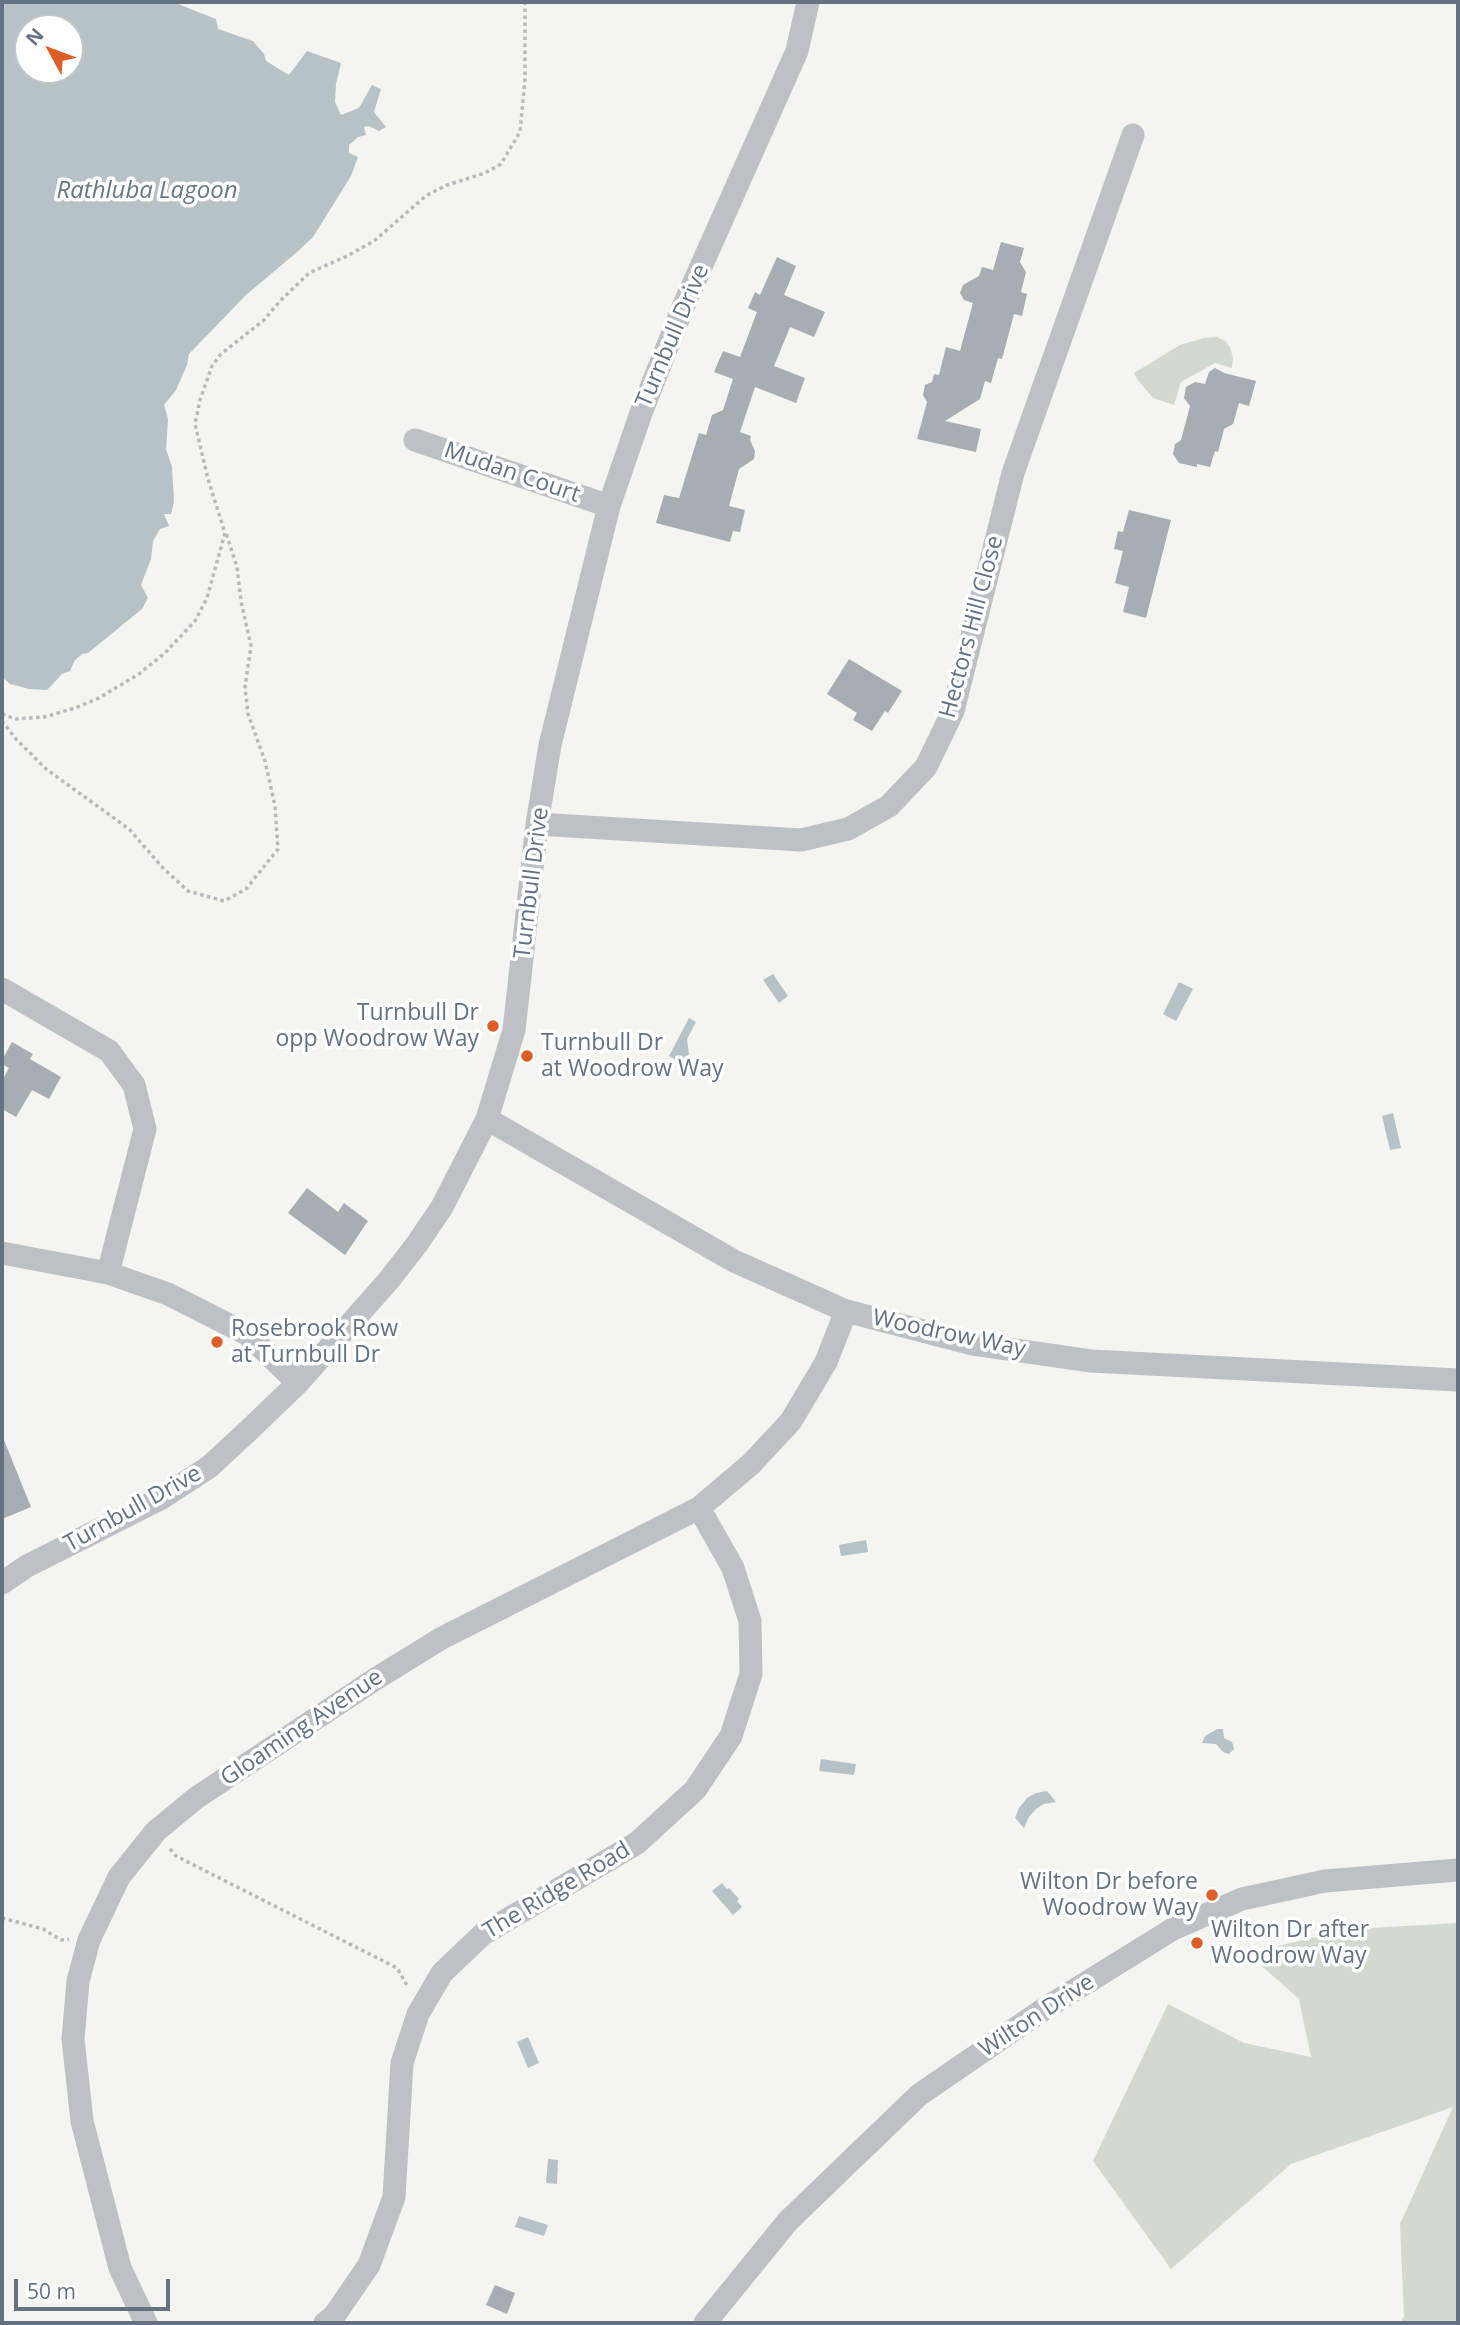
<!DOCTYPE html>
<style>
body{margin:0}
#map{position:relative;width:1460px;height:2325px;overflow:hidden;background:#f4f4f0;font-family:"Open Sans",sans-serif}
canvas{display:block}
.frame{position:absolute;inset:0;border:4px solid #647281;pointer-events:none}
.north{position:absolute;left:14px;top:14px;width:70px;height:70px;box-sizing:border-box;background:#fff;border:2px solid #c1c7cd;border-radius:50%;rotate:311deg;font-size:19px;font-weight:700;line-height:28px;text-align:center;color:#647281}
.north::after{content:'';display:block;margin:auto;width:24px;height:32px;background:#de5e27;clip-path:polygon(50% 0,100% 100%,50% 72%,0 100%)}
.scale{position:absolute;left:14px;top:2279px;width:156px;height:32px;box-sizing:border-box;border:4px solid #647281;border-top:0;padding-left:9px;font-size:21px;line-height:24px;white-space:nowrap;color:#647281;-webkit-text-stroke:5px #fff;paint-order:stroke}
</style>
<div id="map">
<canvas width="1460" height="2325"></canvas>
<div class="frame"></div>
<div class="north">N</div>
<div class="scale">50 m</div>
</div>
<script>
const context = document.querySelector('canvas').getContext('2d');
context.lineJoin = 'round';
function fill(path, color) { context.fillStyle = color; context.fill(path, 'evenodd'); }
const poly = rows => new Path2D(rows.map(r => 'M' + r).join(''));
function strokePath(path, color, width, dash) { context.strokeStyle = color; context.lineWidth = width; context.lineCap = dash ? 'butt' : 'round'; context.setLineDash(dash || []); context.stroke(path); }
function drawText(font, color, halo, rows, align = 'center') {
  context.font = font + ' "Open Sans",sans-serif'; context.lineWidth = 7; context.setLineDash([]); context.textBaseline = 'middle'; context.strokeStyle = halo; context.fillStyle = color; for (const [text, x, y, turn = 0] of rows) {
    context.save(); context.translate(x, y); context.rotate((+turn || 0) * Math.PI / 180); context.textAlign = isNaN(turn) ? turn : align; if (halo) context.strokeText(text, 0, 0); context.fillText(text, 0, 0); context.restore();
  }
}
fill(poly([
 [1217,337,1225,341,1230,347,1233,358,1232,368,1215,363,1181,382,1174,405,1153,398,1137,379,1134,373,1180,345,1204,338],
 [1458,1923,1458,2323,1400,2323,1404,2317,1400,2224,1453,2107,1291,2164,1171,2269,1093,2161,1168,2004,1244,2043,1311,2057,1299,1999,1247,1953,1352,1929]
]), '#d3d9d0');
fill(poly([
 [2,2,176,2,178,4,216,19,218,29,253,41,264,54,266,61,289,75,307,51,341,63,336,84,335,102,341,115,359,108,372,85,381,89,374,112,386,127,379,131,369,126,364,127,366,135,358,137,349,145,349,153,358,157,351,176,313,237,297,252,246,295,189,354,187,365,176,390,164,405,168,419,166,449,172,467,174,502,171,514,164,514,169,526,160,529,153,541,151,559,141,585,148,598,142,609,88,653,82,654,75,660,70,671,62,674,47,690,29,689,10,684,2,677],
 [70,28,70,70,28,70,28,28],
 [773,974,788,996,779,1003,763,980],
 [1179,982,1193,989,1176,1021,1163,1014],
 [689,1018,696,1022,687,1039,689,1054,685,1059,679,1062,669,1056],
 [1393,1113,1401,1148,1390,1150,1382,1116],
 [866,1540,868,1552,841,1556,839,1545],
 [1217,1729,1223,1729,1224,1738,1232,1742,1234,1749,1229,1754,1223,1752,1216,1744,1202,1743,1205,1736],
 [821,1759,856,1764,854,1775,819,1771],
 [1047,1791,1056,1802,1044,1804,1036,1809,1029,1817,1024,1828,1015,1818,1019,1808,1027,1798,1036,1793],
 [722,1883,727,1889,729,1888,739,1899,737,1901,742,1907,733,1915,712,1891],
 [528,2037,539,2063,528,2068,517,2042],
 [548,2159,558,2160,557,2184,546,2183],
 [519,2216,548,2225,544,2236,515,2227]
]), '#b7c2c7');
fill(poly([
 [1001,242,1024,248,1020,262,1026,272,1021,292,1027,294,1022,316,1014,314,1002,359,998,358,991,383,985,381,980,399,945,421,981,429,976,452,917,439,927,402,923,395,925,385,932,382,934,374,939,375,946,347,960,351,973,303,964,300,960,293,963,285,979,276,982,267,993,270],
 [777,257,796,266,784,295,825,312,814,337,790,327,774,366,805,378,796,403,755,387,740,432,751,436,750,440,755,451,754,459,739,469,729,506,745,510,740,532,733,531,730,542,656,523,664,495,679,498,699,433,706,435,712,415,723,410,733,379,714,372,723,351,740,357,757,312,748,308,755,292,760,295],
 [1215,368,1224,373,1256,381,1249,406,1239,403,1233,424,1224,429,1218,452,1215,451,1210,467,1197,464,1197,467,1179,463,1173,454,1175,444,1181,440,1190,406,1184,398,1186,387,1195,382,1205,384,1209,372],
 [1129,510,1171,520,1146,618,1123,612,1129,587,1115,583,1123,551,1114,549,1118,531,1123,532],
 [849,659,902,691,888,713,885,711,872,731,853,720,857,713,827,694],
 [12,1042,33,1054,30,1059,61,1077,49,1099,32,1090,16,1117,2,1109,2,1081,9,1068,2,1064,2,1060],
 [307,1188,338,1212,344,1203,368,1221,345,1255,288,1213],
 [2,1435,31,1507,2,1519],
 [495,2285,515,2293,507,2314,486,2305]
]), '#a6adb3');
strokePath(poly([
 [2,714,16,719,44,717,75,708,97,699,139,674,165,653,195,621,207,598,225,533,208,479,195,424,200,400,212,366,221,354,264,320,280,301,309,273,347,256,374,241,427,195,447,185,485,173,501,164,520,132,525,79,525,2],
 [2,721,16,739,46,769,129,829,163,868,188,891,224,901,246,889,278,849,275,806,265,761,248,714,245,687,251,646,241,601,237,567,226,533],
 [170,1849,176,1856,397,1968,408,1987],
 [2,1918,43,1929,61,1940,69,1939]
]), '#b7b9bc', 3.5, [3.5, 3.5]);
strokePath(poly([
 [415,440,609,506],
 [537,824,801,840,848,829,889,806,926,767,953,711,1013,473,1133,135],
 [2,989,109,1051,134,1085,145,1129,108,1273],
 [487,1119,734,1261,846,1311,973,1344,1091,1361,1458,1380],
 [2,1253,108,1273,168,1294,247,1334,298,1383],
 [2,1583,27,1566,160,1499,209,1467,248,1431,298,1383,389,1280,417,1244,442,1207,487,1119,514,1030,537,824,550,745,609,506,641,413,683,307,797,51,808,2],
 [146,2323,120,2268,82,2121,73,2039,78,1981,89,1940,119,1877,156,1831,196,1798,377,1678,442,1638,699,1508,751,1464,791,1421,826,1362,846,1311],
 [325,2323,334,2316,369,2265,394,2197,402,2063,418,2014,442,1973,483,1934,637,1843,695,1790,731,1736,751,1674,750,1621,733,1568,699,1508],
 [705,2323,788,2221,919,2095,1044,2009,1173,1929,1242,1899,1325,1881,1458,1870]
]), '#bdc0c4', 23);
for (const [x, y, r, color] of [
 [493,1026,7,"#de5e27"],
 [527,1056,7,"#de5e27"],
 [217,1342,7,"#de5e27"],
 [1212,1895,7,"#de5e27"],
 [1197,1943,7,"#de5e27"]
]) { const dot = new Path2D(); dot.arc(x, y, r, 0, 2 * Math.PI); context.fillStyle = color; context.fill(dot); strokePath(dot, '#fff', 2.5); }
drawText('23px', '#647281', '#fff', [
 ["Turnbull Drive",673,336,-67],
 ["Mudan Court",512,473,19],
 ["Hectors Hill Close",972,627,-75],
 ["Turnbull Drive",532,883,-83],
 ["Woodrow Way",949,1334,12],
 ["Turnbull Drive",133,1509,-29],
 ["Gloaming Avenue",302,1728,-34],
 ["The Ridge Road",557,1891,-31],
 ["Wilton Drive",1037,2016,-33]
]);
drawText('23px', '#647281', '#fff', [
 ["Turnbull Dr",479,1013,"right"],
 ["opp Woodrow Way",479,1039,"right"],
 ["Turnbull Dr",541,1043],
 ["at Woodrow Way",541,1069],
 ["Rosebrook Row",231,1329],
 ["at Turnbull Dr",231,1355],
 ["Wilton Dr before",1198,1882,"right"],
 ["Woodrow Way",1198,1908,"right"],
 ["Wilton Dr after",1211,1930],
 ["Woodrow Way",1211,1956]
], 'left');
drawText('italic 24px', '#647a85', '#fff', [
 ["Rathluba Lagoon",147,191]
]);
</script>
